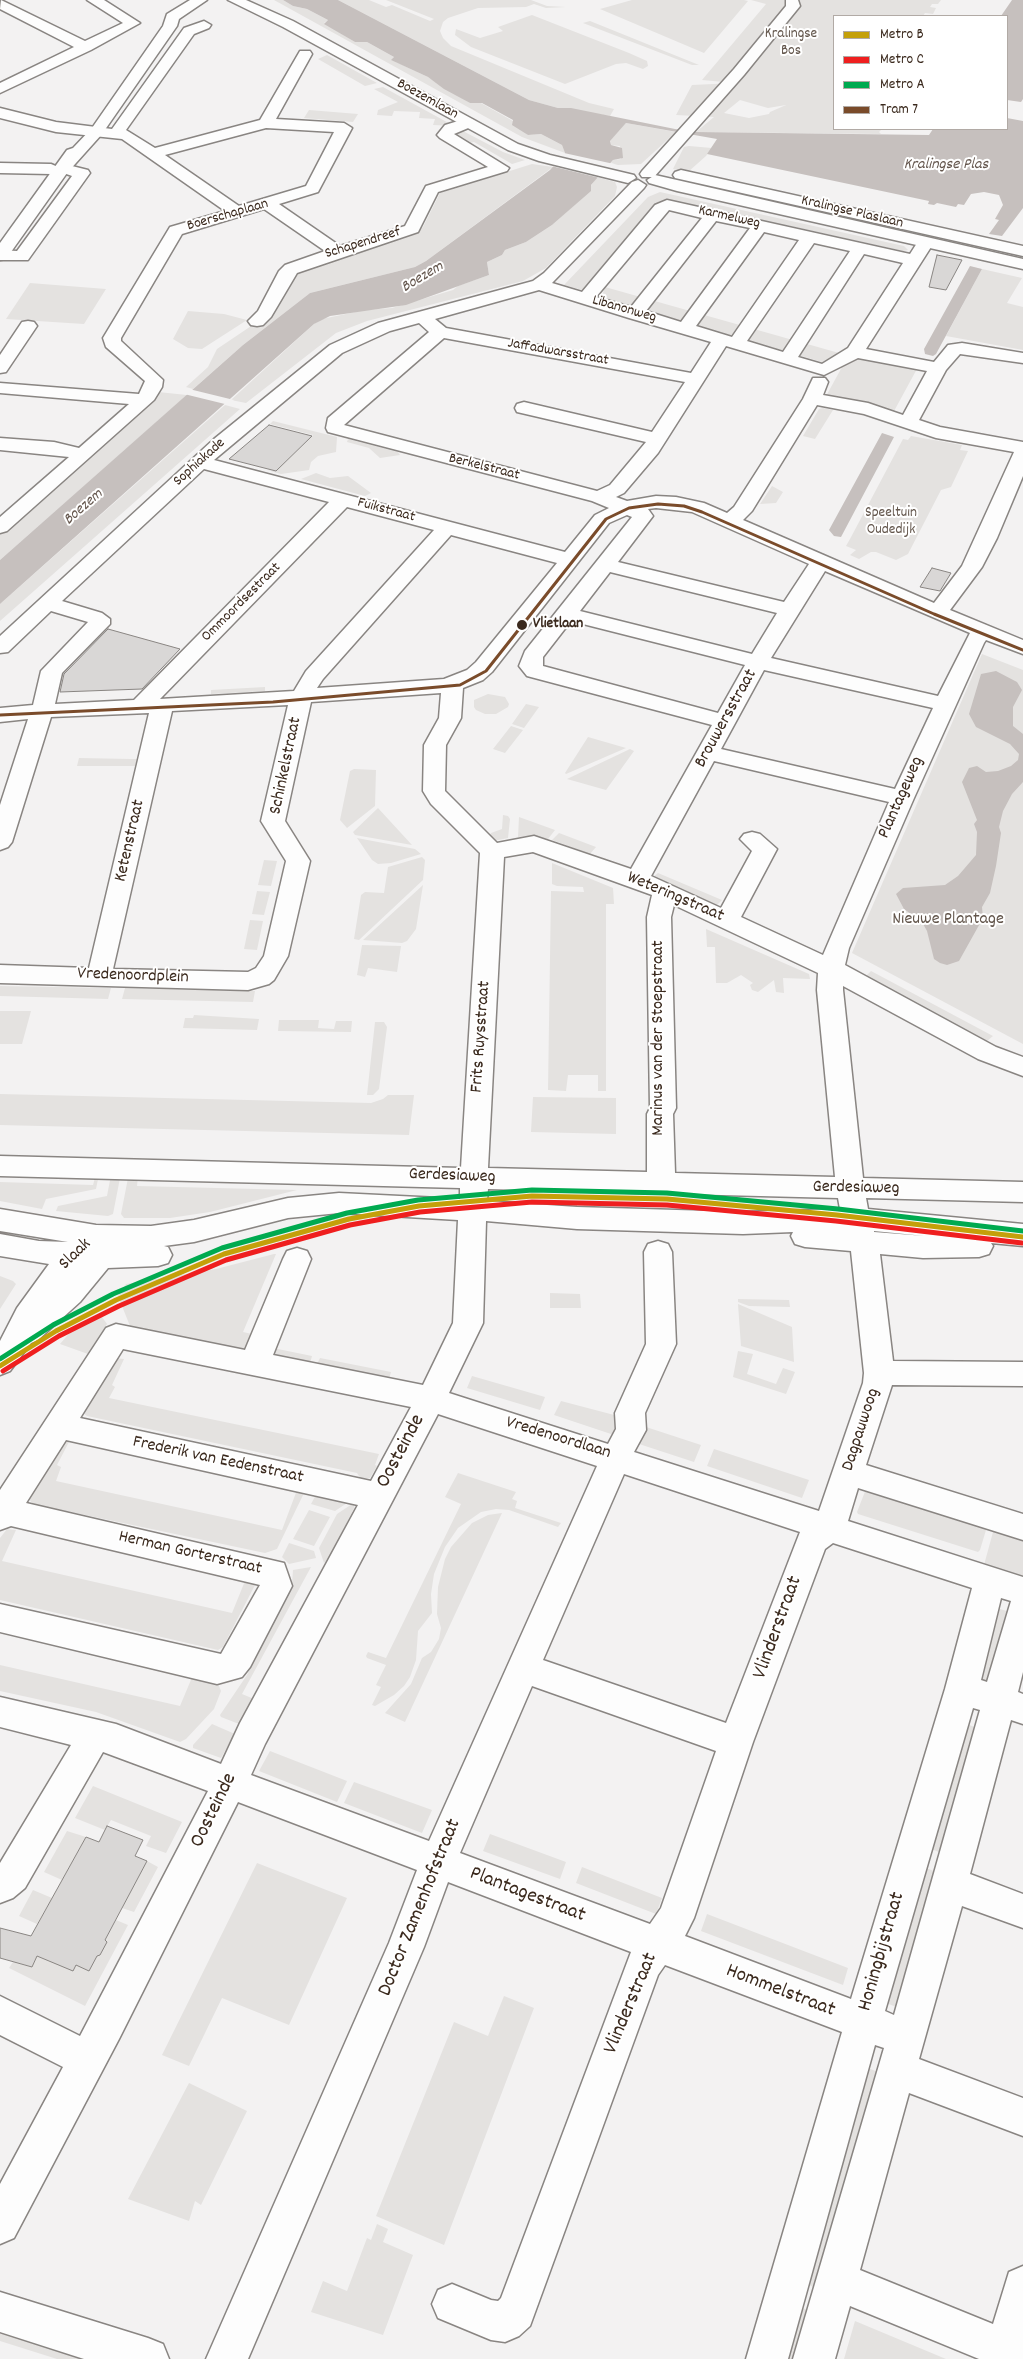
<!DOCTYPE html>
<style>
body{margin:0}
#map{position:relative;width:1023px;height:2359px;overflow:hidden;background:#f3f2f2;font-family:Dekko,sans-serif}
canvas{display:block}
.legend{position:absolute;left:833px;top:15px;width:175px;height:115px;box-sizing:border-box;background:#fff;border:1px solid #b1aaa5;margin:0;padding:6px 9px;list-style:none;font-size:15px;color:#3b2a1e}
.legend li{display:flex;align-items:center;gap:10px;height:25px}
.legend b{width:25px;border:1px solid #b1aaa5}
</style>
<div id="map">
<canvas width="1023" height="2359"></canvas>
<ul class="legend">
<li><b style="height:6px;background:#c4a00a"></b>Metro B</li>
<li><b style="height:6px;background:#ef1f1f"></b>Metro C</li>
<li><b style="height:6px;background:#00aa50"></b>Metro A</li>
<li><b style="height:6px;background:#7a4b2a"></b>Tram 7</li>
</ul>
</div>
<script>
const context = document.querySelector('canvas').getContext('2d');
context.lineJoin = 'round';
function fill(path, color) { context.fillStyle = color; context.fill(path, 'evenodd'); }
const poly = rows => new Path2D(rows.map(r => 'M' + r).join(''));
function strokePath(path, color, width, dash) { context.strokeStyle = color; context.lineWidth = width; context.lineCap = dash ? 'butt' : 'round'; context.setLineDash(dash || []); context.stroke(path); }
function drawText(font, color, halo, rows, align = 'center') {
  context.font = font + ' Dekko,sans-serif'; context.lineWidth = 4; context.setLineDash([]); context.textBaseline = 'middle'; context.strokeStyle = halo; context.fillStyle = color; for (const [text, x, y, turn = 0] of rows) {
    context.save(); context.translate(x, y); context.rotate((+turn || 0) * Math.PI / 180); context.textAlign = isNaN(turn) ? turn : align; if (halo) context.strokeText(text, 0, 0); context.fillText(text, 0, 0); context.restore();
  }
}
fill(poly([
 [274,0,283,0,293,6,307,9,328,20,324,23,355,42,367,42,394,57,392,60,428,77,470,103,481,103,513,121,528,135,541,134,562,145,565,153,522,137],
 [338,0,369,0,386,7,392,5,430,21,434,19,386,0,531,0,547,6,566,7,546,8,534,4,526,7,478,8,448,18,443,22,440,31,443,38,451,46,589,103,614,109,610,116,558,108,529,100],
 [632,0,744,0,748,1,704,53,600,9],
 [751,0,941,0,938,4,932,4,930,7,936,8,933,14,925,13,923,16,926,16,834,16,834,129,882,129,879,132,881,134,696,132,714,117,676,115,692,85,735,83,702,80,766,4],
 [740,100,768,108,786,105,770,112,769,114,749,118,724,113],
 [532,15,629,53,647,61,648,66,643,69,626,63,616,64,565,84,471,47,455,35,456,29,480,38,503,31,498,27],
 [590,21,699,65,692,65,583,23],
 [327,55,377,83,365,86,318,59],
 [383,87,454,126,433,125,435,119,419,118,420,112,394,111,392,116,377,115,378,110,398,102,374,89],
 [309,110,358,114,353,122,304,118],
 [626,123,676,132,641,164,618,165,611,163,613,160,621,159,620,146,611,145,610,140],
 [461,130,503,152,525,160,512,164,474,142,469,143,454,135,455,132],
 [684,147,689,146,712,148,706,156,688,172,673,169],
 [532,164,553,167,426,261,415,267,310,293,243,345,193,389,186,387,208,367,217,349,266,316,290,275,418,231,423,227,440,193],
 [597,177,615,182,617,187,615,196,546,268,523,281,367,321,336,333,246,403,231,400,314,324,322,319,365,310,392,308,453,290,458,286,489,275,487,262,502,255,505,250,526,242,552,225,582,198],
 [660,192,904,246,908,250,903,251,786,225,782,227,676,203,627,242,582,290,564,285,648,197],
 [982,269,1022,278,1007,303,1023,307,1023,350,946,336],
 [30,283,106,289,84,324,6,319],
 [605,287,839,353,822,362,609,300,603,293],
 [188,311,224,314,247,320,202,349,188,348,173,339],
 [858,357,918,367,893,413,868,407,871,403,825,398,842,367],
 [158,392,187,395,0,560,0,530,152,402],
 [225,405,240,409,0,621,0,604],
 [823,408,833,410,815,439,803,436,819,409],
 [273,421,337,437,336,452,318,456,311,462,309,470,281,474,267,470,276,471,313,435,270,424],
 [911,436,962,445,960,450,968,451,951,487,941,490,908,554,896,560,876,552,871,552,859,559,850,555,856,550,846,546,850,539,903,439,908,440],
 [348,439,398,452,400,455,380,458,369,448,347,442],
 [316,473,330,478,348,476,371,493,365,496,301,479],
 [772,486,783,492,776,503,760,504],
 [982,654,1023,670,1023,1044,852,953],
 [265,687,265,691,211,694,211,690],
 [488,694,505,697,509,704,508,707,496,714,485,714,476,710,474,707,474,700],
 [526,704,539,707,524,728,512,724],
 [511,726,523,730,505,753,493,749],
 [588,737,626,748,566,774,565,773],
 [630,749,634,751,606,790,567,779],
 [79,758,131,759,137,759,135,766,77,766],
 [354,769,376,770,375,806,347,828,340,820,350,771],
 [378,808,412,845,355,835,353,832],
 [503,815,508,816,510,819,508,838,488,842,487,841,491,833,502,829],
 [519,817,555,830,548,839,529,836,518,837],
 [559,833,596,847,590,854,552,840],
 [357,838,415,849,421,854,391,863,378,864,372,860],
 [422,857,425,860,423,880,359,940,354,939,361,895,365,892,384,893,388,867],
 [264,860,277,861,271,886,258,885],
 [552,863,613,888,614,904,606,904,606,1091,598,1091,598,1075,568,1075,566,1091,548,1090,551,891,584,892,583,887,557,886,552,884],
 [658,873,722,900,717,905,653,877],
 [423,885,416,929,407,941,402,943,363,940],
 [257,891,270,892,264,915,252,914],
 [250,920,263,921,257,950,244,949],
 [706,929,809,974,810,979,783,978,784,993,776,992,774,980,758,992,752,990,750,985,753,983,741,975,727,983,716,983,715,947,707,947],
 [362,945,401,946,397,972,368,968,365,977,357,975],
 [871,971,993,1036,987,1041,866,976],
 [0,986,111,988,108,999,0,996],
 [125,988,255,991,253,1002,122,999],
 [0,1011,31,1011,22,1044,0,1044],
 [194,1015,259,1019,257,1030,183,1028,185,1018,193,1018],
 [279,1020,319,1020,318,1028,334,1029,336,1021,352,1021,351,1032,278,1031],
 [375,1022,384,1022,387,1027,379,1089,373,1095,367,1095],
 [0,1094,371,1103,383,1099,388,1095,414,1095,409,1135,0,1125],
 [533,1097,616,1098,616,1134,531,1132],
 [96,1174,99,1174,96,1189,46,1199,42,1209,0,1201,0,1182,93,1185],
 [111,1175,120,1178,113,1214,108,1216,56,1211,58,1206,107,1196],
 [138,1176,137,1186,297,1190,210,1212,170,1218,124,1218,121,1214,128,1178],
 [274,1254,276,1254,243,1332,261,1336,252,1358,130,1326,118,1296,126,1284,216,1269],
 [0,1276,13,1281,16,1284,0,1309],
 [550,1293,580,1294,581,1308,550,1308],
 [738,1299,789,1300,790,1307,749,1306,738,1302],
 [738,1304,792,1327,794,1362,741,1346],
 [96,1317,102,1317,107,1324,88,1354,60,1344,72,1330],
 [268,1347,312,1356,310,1363,265,1353],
 [738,1351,753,1354,747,1374,776,1384,783,1368,795,1372,786,1394,733,1377],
 [115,1358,124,1359,112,1385,115,1387,109,1398,379,1454,375,1465,377,1466,370,1478,361,1479,357,1473,87,1416,83,1413],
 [320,1358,391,1372,389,1379,317,1364],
 [472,1376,545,1397,540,1410,467,1388],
 [561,1401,618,1416,620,1437,554,1415],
 [643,1426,701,1445,694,1462,636,1443],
 [68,1440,70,1440,57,1465,61,1467,56,1481,282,1530,297,1490,304,1493,277,1549,265,1553,33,1504,28,1498,61,1443],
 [714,1449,809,1480,802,1498,707,1466],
 [458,1473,516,1492,512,1499,517,1501,515,1508,561,1523,558,1527,509,1510,496,1509,481,1512,458,1528,445,1547,434,1574,431,1594,432,1613,418,1631,416,1660,410,1677,404,1686,394,1695,375,1706,372,1705,381,1687,376,1685,386,1665,367,1658,366,1656,368,1652,386,1658,461,1504,445,1497],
 [866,1489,984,1527,986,1530,980,1550,978,1552,858,1514,857,1512],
 [318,1491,353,1499,335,1511,311,1504],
 [355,1502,354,1508,329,1559,324,1563,319,1548,337,1514],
 [309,1510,330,1517,314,1546,293,1539],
 [502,1513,405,1722,385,1713,411,1684,422,1658,431,1652,439,1639,441,1628,437,1614,438,1587,445,1559,451,1547,472,1523,488,1515],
 [7,1529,16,1530,2,1561,232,1613,245,1581,255,1585,223,1647,218,1650,0,1600,0,1538],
 [996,1531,1023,1540,1023,1578,984,1565,993,1532],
 [289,1543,314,1551,316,1558,289,1564,282,1557],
 [311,1567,242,1694,254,1699,239,1724,221,1717,220,1715,247,1675,259,1651,292,1584,293,1570],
 [993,1607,1017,1614,989,1682,986,1682,981,1681],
 [0,1665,180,1706,193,1675,217,1681,221,1691,214,1709,186,1739,180,1742,96,1712,0,1691],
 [956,1720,985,1731,949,1856,921,1845],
 [212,1724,235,1734,221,1758,193,1748,193,1745],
 [270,1751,347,1781,337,1802,259,1771],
 [354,1782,432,1810,422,1833,344,1803],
 [93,1786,182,1822,166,1853,146,1846,151,1836,111,1820,105,1830,75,1818],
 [67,1831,86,1837,62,1880,44,1872],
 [490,1834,566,1862,560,1879,483,1851],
 [147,1861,158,1867,134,1912,122,1908],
 [257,1863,347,1898,289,2025,222,1998,189,2066,162,2055],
 [916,1864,944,1875,904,2010,881,2001],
 [582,1867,662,1898,656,1914,576,1883],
 [33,1890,52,1898,37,1924,19,1916],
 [707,1914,848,1968,843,1985,701,1931],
 [116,1920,128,1925,85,2006,9,1968,13,1962,32,1967,37,1955,76,1965,97,1955,107,1942,105,1940],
 [504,1996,534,2008,444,2245,376,2216,454,2022,488,2036],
 [860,2065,886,2075,823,2291,799,2281],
 [189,2083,247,2111,201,2205,195,2201,189,2221,128,2199],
 [377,2224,388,2229,383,2242,413,2255,383,2335,311,2312,323,2281,347,2291,367,2238,371,2240],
 [793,2304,817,2314,804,2359,777,2359],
 [855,2321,946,2359,844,2359],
 [0,2330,89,2359,57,2359,0,2341]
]), '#e4e2e0');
fill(poly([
 [283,0,338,0,529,100,558,108,571,108,675,129,696,132,929,135,933,129,1007,129,1007,118,1023,121,1023,208,1002,236,989,234,999,220,995,219,1003,205,999,195,984,192,971,194,964,205,958,204,956,207,937,203,934,205,928,204,929,201,707,154,717,139,626,123,610,141,611,145,622,148,623,158,613,160,591,185,591,191,552,225,526,242,505,250,502,255,487,262,489,275,406,305,330,316,314,324,0,604,0,560,243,345,310,293,415,267,426,261,550,170,565,153,562,145,541,134,528,135,512,125,513,120,482,103,470,103,444,89,428,77,391,60,394,57,367,42,355,42,324,24,328,20,307,9,293,6],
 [1012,0,1023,0,1023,99,1021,102,1007,100,1007,16,1001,16],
 [970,266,982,269,936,354,933,356,925,354,924,349],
 [882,433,894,437,841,537,834,536,829,530],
 [996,671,1017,682,1022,690,1013,707,1013,726,1023,734,1023,782,1012,794,1003,811,999,827,1001,833,996,866,990,893,982,907,983,918,959,961,947,965,940,963,934,959,927,931,922,922,904,909,896,894,903,888,945,885,958,876,976,855,977,832,974,824,977,820,962,782,969,768,977,766,986,772,998,771,1011,766,1018,760,1019,754,1010,744,976,727,969,714,981,674]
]), '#c6c0be');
fill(poly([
 [564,153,614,164,600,178,551,166],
 [189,389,234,400,229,405,184,394]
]), '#f3f2f2');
const building = poly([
 [937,255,962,260,946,290,929,287,937,255],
 [269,425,312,436,276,471,229,459,269,425],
 [932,568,951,573,940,591,920,587,932,568],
 [108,629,180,649,142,689,60,692,64,674,108,629],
 [107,1826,143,1840,135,1856,147,1861,105,1940,107,1942,100,1955,97,1956,89,1971,76,1965,73,1971,37,1956,32,1967,0,1958,0,1928,31,1936,86,1837,99,1842,107,1826]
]);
fill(building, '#d9d7d6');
strokePath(building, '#898582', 1);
const minor = poly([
 [1,0,85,41,123,23,87,0,104,0,140,23,91,50,0,93,0,83,74,47,0,9,1,0],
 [786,0,798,0,800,6,744,75,654,177,642,177,640,174,642,171,734,69,786,6,786,0],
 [204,21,211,25,209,28,194,34,126,130,155,148,260,120,300,51,310,51,312,54,276,119,344,123,352,128,318,192,279,204,340,246,405,226,426,186,488,167,440,138,437,135,445,125,468,118,473,120,476,123,473,126,454,134,509,168,507,171,438,192,418,232,297,273,271,317,263,325,257,326,251,325,248,321,258,311,279,271,285,265,325,251,264,209,182,234,121,338,121,341,163,380,162,387,154,400,7,531,0,533,0,517,69,457,0,450,0,438,54,442,79,448,129,404,0,393,0,383,139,394,145,381,106,347,103,338,170,227,225,211,122,139,56,132,0,118,0,108,56,122,112,129,184,28,204,21],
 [266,128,334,132,306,186,239,206,165,155,266,128],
 [0,163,51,164,58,167,64,164,88,170,90,173,28,260,0,260,0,250,17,251,72,176,58,171,51,174,0,173,0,163],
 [681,170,1023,246,1023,256,675,178,673,175,675,172,681,170],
 [638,180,646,185,644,188,552,283,582,292,655,205,667,200,910,254,917,243,929,243,931,247,866,349,934,362,948,345,962,343,1023,353,1023,363,960,354,946,370,919,420,940,427,1023,442,1023,476,997,538,982,567,950,610,1023,640,1023,654,986,640,984,643,914,798,849,948,845,965,996,1047,1023,1057,1023,1076,978,1059,843,986,843,990,863,1178,1023,1182,1023,1202,866,1198,868,1209,1023,1224,1023,1246,991,1243,993,1246,989,1254,979,1257,923,1258,880,1254,893,1361,1023,1362,1023,1386,892,1385,866,1465,1023,1514,1023,1540,858,1488,848,1521,1023,1577,1023,1672,1018,1692,1023,1694,1023,1724,1011,1720,970,1874,1023,1894,1023,1928,962,1906,919,2059,1023,2098,1023,2136,909,2093,860,2270,993,2324,1009,2272,1023,2266,1023,2359,979,2359,850,2306,835,2359,793,2359,884,2048,875,2045,788,2359,746,2359,842,2032,665,1965,658,1975,530,2326,519,2336,505,2342,491,2340,438,2318,432,2304,438,2290,452,2284,491,2300,498,2301,501,2298,631,1952,448,1882,424,1947,248,2359,206,2359,389,1943,417,1870,238,1802,119,2039,14,2238,0,2244,0,2184,63,2067,0,2035,0,1996,80,2036,208,1791,103,1752,25,1888,13,1898,0,1903,0,1863,71,1745,0,1727,0,1697,116,1724,221,1764,240,1723,358,1505,66,1440,26,1503,284,1563,292,1586,250,1667,242,1677,217,1684,0,1632,0,1604,221,1654,260,1585,11,1526,0,1530,0,1490,106,1328,116,1324,245,1350,283,1259,287,1251,297,1248,307,1251,311,1259,273,1355,423,1385,453,1323,458,1220,339,1213,288,1218,194,1242,164,1246,168,1247,172,1255,168,1263,158,1266,108,1268,80,1302,38,1340,31,1343,10,1371,0,1375,0,1341,17,1308,49,1264,0,1256,0,1234,39,1241,68,1242,0,1231,0,1209,96,1225,151,1226,194,1220,288,1198,339,1193,460,1199,460,1188,0,1176,0,1156,461,1168,480,853,431,804,423,791,424,745,439,718,441,693,311,702,285,821,310,861,288,956,274,980,269,984,248,990,0,983,0,965,89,968,149,713,51,717,12,842,8,847,0,850,0,805,28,719,0,722,0,708,33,705,41,671,88,622,51,611,8,652,0,653,0,636,214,439,330,345,378,323,533,281,544,273,632,182,638,180],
 [669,210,702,218,631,307,596,297,669,210],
 [716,221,750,228,681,322,646,311,716,221],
 [764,232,799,240,732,337,696,326,764,232],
 [814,243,850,251,783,352,747,341,814,243],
 [864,254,903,263,848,348,822,364,798,357,864,254],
 [539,290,629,318,711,342,691,373,446,328,435,319,539,290],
 [419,323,429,332,328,418,326,428,328,432,592,501,609,508,595,515,565,552,214,460,342,353,390,331,419,323],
 [444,338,685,382,652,432,524,402,517,404,515,408,517,412,646,442,610,485,597,491,344,425,444,338],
 [726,346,824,375,858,358,927,371,903,415,868,403,823,395,828,382,825,378,813,378,803,399,734,507,727,513,704,503,676,497,656,496,627,501,616,497,624,493,658,453,726,346],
 [817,405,864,414,936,438,1014,452,962,566,934,603,743,520,752,511,817,405],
 [204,469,329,502,134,700,55,704,62,673,110,624,110,619,102,613,62,601,204,469],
 [347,507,434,530,306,671,294,691,160,699,347,507],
 [656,508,692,512,809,564,784,602,618,562,653,516,648,509,656,508],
 [627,515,632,517,525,651,519,666,527,676,712,725,631,869,534,836,497,843,445,791,446,745,461,718,463,688,483,680,492,672,609,523,627,515],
 [451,535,557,563,476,662,467,670,444,679,317,688,323,679,451,535],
 [825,571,970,633,938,696,771,658,825,571],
 [610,572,777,613,752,654,580,611,610,572],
 [571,621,745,665,718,713,543,666,543,657,571,621],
 [764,670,933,708,895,789,721,749,764,670],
 [288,705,261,821,286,861,264,956,256,968,248,972,113,969,172,711,288,705],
 [714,761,889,802,823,955,741,917,777,849,760,834,752,832,744,834,740,839,752,851,721,908,651,876,714,761],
 [533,852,652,895,647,917,650,1108,647,1114,647,1172,488,1168,504,857,533,852],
 [674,905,818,973,817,990,835,1177,675,1173,673,1114,676,1108,671,917,674,905],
 [488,1189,838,1198,840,1209,743,1212,577,1207,487,1201,488,1189],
 [486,1221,577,1229,743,1234,793,1232,791,1236,795,1244,805,1247,851,1251,864,1373,863,1383,819,1511,634,1452,646,1430,645,1413,676,1344,672,1252,668,1244,658,1241,648,1244,644,1252,646,1344,615,1413,616,1429,608,1444,449,1393,483,1323,486,1221],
 [874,1231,925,1236,874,1232,874,1231],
 [123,1349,411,1407,371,1481,80,1418,123,1349],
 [438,1414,597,1466,429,1841,251,1775,265,1744,438,1414],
 [624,1474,800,1532,726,1723,543,1660,624,1474],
 [833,1543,972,1588,945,1689,851,1999,685,1936,694,1918,753,1742,825,1549,833,1543],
 [1001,1598,1011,1601,987,1682,981,1680,1001,1598],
 [532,1686,716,1751,661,1908,650,1924,460,1853,532,1686],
 [973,1708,980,1710,894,2015,885,2011,973,1708],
 [28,321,34,322,37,326,6,372,0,373,0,355,22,322,28,321],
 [0,2292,148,2338,163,2344,169,2359,84,2359,0,2332,0,2292]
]);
const major = poly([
 [190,0,207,0,179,19,177,26,102,134,67,173,6,259,0,260,0,243,67,150,73,148,92,128,163,26,167,14,190,0],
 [228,0,246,0,293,21,518,144,550,155,634,175,636,178,628,183,539,161,508,150,283,27,228,0],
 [655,175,1023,259,1023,269,677,191,649,183,647,180,655,175]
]);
strokePath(minor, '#898582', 3);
strokePath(major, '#898582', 3);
fill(minor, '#fdfdfd');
fill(major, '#fdfdfd');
strokePath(poly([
 [0,715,273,702,460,685,486,671,606,519,629,508,658,504,684,506,702,512,934,614,1023,650]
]), '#7a4b2a', 3);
strokePath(poly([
 [0,1366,56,1331,116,1300,224,1254,349,1219,419,1206,532,1196,667,1199,837,1215,1023,1237]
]), '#c4a00a', 5);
strokePath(poly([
 [3,1371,59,1336,119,1306,226,1260,350,1225,420,1212,532,1202,667,1205,836,1221,1022,1243]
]), '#ef1f1f', 5);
strokePath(poly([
 [0,1359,53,1325,113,1294,222,1248,347,1213,418,1200,532,1190,667,1193,838,1209,1023,1231]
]), '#00aa50', 5);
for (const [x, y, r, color] of [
 [522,625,6,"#3b2a1e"]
]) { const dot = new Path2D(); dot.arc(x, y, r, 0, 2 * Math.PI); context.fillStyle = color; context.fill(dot); strokePath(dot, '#fff', 2); }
drawText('15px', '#62554b', '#fff', [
 ["Kralingse",791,35],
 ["Bos",791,52],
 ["Speeltuin",891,514],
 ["Oudedijk",891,531]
]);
drawText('15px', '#3b2a1e', '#fff', [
 ["Boezemlaan",427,100,29],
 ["Kralingse Plaslaan",852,213,13],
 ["Boerschaplaan",228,216,-16],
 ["Karmelweg",729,218,13],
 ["Schapendreef",363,244,-17],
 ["Libanonweg",624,310,16],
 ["Jaffadwarsstraat",558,353,10],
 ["Sophiakade",200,463,-42],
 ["Berkelstraat",484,468,14],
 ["Fuikstraat",386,511,15],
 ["Ommoordsestraat",242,603,-45]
]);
drawText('bold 15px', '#3b2a1e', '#fff', [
 ["Vlietlaan",533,625]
], 'left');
drawText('italic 16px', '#65574e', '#fff', [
 ["Kralingse Plas",946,166],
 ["Boezem",423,278,-31],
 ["Boezem",84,508,-41]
]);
drawText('18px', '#3b2a1e', '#fff', [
 ["Brouwersstraat",727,719,-61],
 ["Schinkelstraat",287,766,-78],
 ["Plantageweg",902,798,-66],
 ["Ketenstraat",131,841,-77],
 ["Weteringstraat",675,898,23],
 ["Vredenoordplein",133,977,2],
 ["Frits Ruysstraat",482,1037,-86],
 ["Marinus van der Stoepstraat",660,1038,-90],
 ["Gerdesiaweg",452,1177,2],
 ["Gerdesiaweg",856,1189,1],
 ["Slaak",76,1255,-44],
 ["Dagpauwoog",862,1430,-72],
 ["Vredenoordlaan",558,1439,17],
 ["Frederik van Eedenstraat",218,1461,12],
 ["Herman Gorterstraat",190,1554,13]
]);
drawText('18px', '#62554b', '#fff', [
 ["Nieuwe Plantage",948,921]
]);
drawText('21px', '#3b2a1e', '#fff', [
 ["Oosteinde",402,1452,-62],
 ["Vlinderstraat",779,1628,-70],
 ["Oosteinde",215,1811,-64],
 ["Plantagestraat",527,1896,21],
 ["Doctor Zamenhofstraat",421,1908,-68],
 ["Honingbijstraat",883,1952,-74],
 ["Hommelstraat",780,1992,21],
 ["Vlinderstraat",632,2004,-67]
]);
</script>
